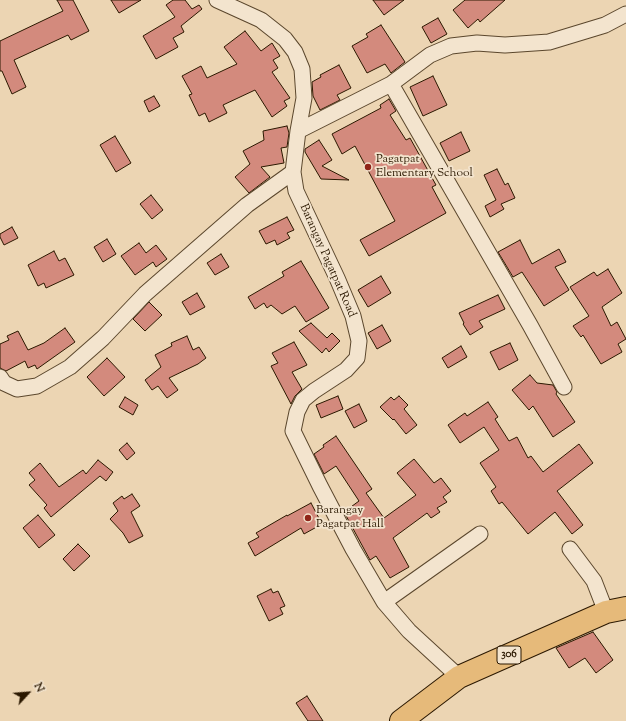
<!DOCTYPE html>
<style>
body{margin:0}
#map{position:relative;width:626px;height:721px;overflow:hidden;background:#ecd5b3;font-family:"Sorts Mill Goudy",serif}
canvas{display:block}
.north{position:absolute;left:8px;top:673px;width:40px;height:40px;-webkit-text-stroke:3px #f3e4ce;paint-order:stroke;rotate:64deg;font-size:11px;font-weight:700;line-height:16px;text-align:center;color:#2b1800}
.north::after{content:'';display:block;margin:auto;width:14px;height:18px;background:#2b1800;clip-path:polygon(50% 0,100% 100%,50% 72%,0 100%)}
</style>
<div id="map">
<canvas width="626" height="721"></canvas>
<div class="north">N</div>
</div>
<script>
const context = document.querySelector('canvas').getContext('2d');
context.lineJoin = 'round';
function fill(path, color) { context.fillStyle = color; context.fill(path, 'evenodd'); }
const poly = rows => new Path2D(rows.map(r => 'M' + r).join(''));
function strokePath(path, color, width, dash) { context.strokeStyle = color; context.lineWidth = width; context.lineCap = dash ? 'butt' : 'round'; context.setLineDash(dash || []); context.stroke(path); }
function drawText(font, color, halo, rows, align = 'center') {
  context.font = font + ' "Sorts Mill Goudy",serif'; context.lineWidth = 3.5; context.setLineDash([]); context.textBaseline = 'middle'; context.strokeStyle = halo; context.fillStyle = color; for (const [text, x, y, turn = 0] of rows) {
    context.save(); context.translate(x, y); context.rotate((+turn || 0) * Math.PI / 180); context.textAlign = isNaN(turn) ? turn : align; if (halo) context.strokeText(text, 0, 0); context.fillText(text, 0, 0); context.restore();
  }
}
const building = poly([
 [57,0,73,0,89,31,71,40,68,35,14,60,26,87,12,94,2,71,0,71,0,41,63,11,57,0],
 [111,0,141,0,119,13,111,0],
 [173,0,185,0,192,9,199,5,202,9,181,26,184,32,173,38,178,47,156,59,143,36,175,17,166,5,173,0],
 [373,0,404,0,384,15,373,0],
 [465,0,505,0,480,22,478,19,468,28,453,10,465,0],
 [438,18,447,34,431,43,422,27,438,18],
 [381,25,405,62,391,73,385,64,367,73,352,46,368,37,366,34,381,25],
 [245,31,261,51,272,43,280,56,273,60,278,68,272,72,290,98,284,101,287,106,272,117,255,90,223,105,227,113,209,122,205,113,199,116,189,95,192,94,182,76,201,66,207,78,237,64,224,47,245,31],
 [339,65,351,88,337,95,340,100,320,110,313,96,312,82,321,77,320,75,339,65],
 [433,76,447,105,423,116,410,87,433,76],
 [154,96,160,106,149,112,144,101,154,96],
 [389,99,396,111,390,115,406,140,410,138,436,185,432,187,446,213,369,256,360,240,395,221,355,146,342,154,332,134,381,108,380,105,389,99],
 [287,126,289,133,287,147,281,148,284,163,261,167,270,177,249,193,235,177,250,164,243,151,264,140,263,131,287,126],
 [461,132,470,151,449,161,440,143,461,132],
 [115,136,131,163,116,172,100,145,115,136],
 [319,140,332,160,322,166,349,180,321,179,305,152,305,149,319,140],
 [497,169,505,185,508,183,515,198,501,204,504,209,490,217,485,206,496,200,484,175,497,169],
 [151,195,163,210,152,219,140,204,151,195],
 [287,217,294,230,287,233,290,238,277,245,275,240,266,244,259,231,287,217],
 [12,227,18,238,4,245,0,237,0,234,12,227],
 [107,239,116,254,103,262,94,247,107,239],
 [520,240,532,264,559,249,566,262,555,267,569,290,544,306,522,272,513,277,498,252,520,240],
 [139,243,146,253,156,245,167,259,156,267,153,262,135,275,121,256,139,243],
 [54,251,59,261,65,258,74,275,46,288,44,283,38,286,28,265,54,251],
 [221,254,229,267,215,275,207,263,221,254],
 [301,261,329,308,306,322,295,306,282,314,271,305,267,308,264,303,255,309,248,297,284,276,282,272,301,261],
 [608,269,622,293,602,307,611,326,617,322,626,339,618,344,622,352,601,364,583,335,581,337,573,326,589,316,570,287,594,272,597,276,608,269],
 [381,276,391,293,368,307,358,290,381,276],
 [197,293,205,307,190,315,182,302,197,293],
 [498,295,505,309,479,321,483,327,470,335,463,324,464,323,459,313,498,295],
 [149,302,162,315,145,331,133,319,149,302],
 [311,323,327,338,332,333,340,341,329,352,326,348,322,353,299,331,311,323],
 [382,325,391,341,377,349,368,333,382,325],
 [65,328,75,342,37,369,35,365,28,368,25,361,6,371,0,368,0,344,9,340,7,336,18,331,28,350,44,343,65,328],
 [187,336,193,350,199,347,206,358,198,364,169,378,178,390,167,398,158,386,152,390,145,380,161,367,155,355,172,346,171,343,187,336],
 [294,342,307,365,292,372,302,389,295,396,291,404,271,366,278,363,272,353,294,342],
 [510,343,518,360,499,370,490,352,510,343],
 [461,346,467,357,448,368,442,358,461,346],
 [107,358,125,377,104,396,87,377,107,358],
 [530,375,537,383,553,385,557,392,556,394,575,422,553,437,533,406,529,410,512,390,530,375],
 [338,396,343,409,321,418,316,405,338,396],
 [399,396,408,405,404,409,417,425,406,434,394,419,393,420,380,407,391,397,394,400,399,396],
 [125,397,138,405,133,415,119,407,125,397],
 [488,402,498,417,495,419,509,441,517,437,528,458,531,456,543,472,579,444,593,463,557,491,583,525,572,534,555,512,528,534,502,502,499,504,491,491,496,487,480,463,499,450,484,427,460,443,448,425,465,413,467,416,488,402],
 [359,404,367,421,354,428,345,411,359,404],
 [336,436,372,489,366,493,384,518,416,495,397,473,414,459,434,483,441,478,451,491,443,497,447,502,437,508,440,512,431,518,427,513,393,538,409,567,390,578,376,556,370,560,344,512,359,501,336,466,324,474,314,454,324,447,323,445,336,436],
 [127,443,135,453,127,460,119,450,127,443],
 [98,460,113,472,106,481,100,476,51,517,44,508,47,505,29,485,35,480,29,473,40,463,59,487,83,470,86,474,98,460],
 [132,494,140,506,131,512,143,536,129,543,123,533,110,519,118,511,113,503,122,496,124,499,132,494],
 [311,503,322,524,304,534,301,528,255,556,248,543,259,537,256,533,287,515,287,516,311,503],
 [38,515,55,535,39,548,23,528,38,515],
 [78,544,90,556,74,571,63,559,78,544],
 [271,589,273,593,278,591,285,606,280,608,283,614,269,621,257,596,271,589],
 [593,632,613,660,596,673,585,658,569,668,556,648,593,632],
 [307,696,323,721,308,721,296,703,307,696]
]);
fill(building, '#d38a7d');
strokePath(building, '#2b1800', 1);
const street = poly([
 [217,0,261,20,285,39,295,52,302,69,304,98,298,131,293,172,296,191,337,278,353,316,359,341,357,358,346,370,314,391,303,400,297,412,293,431,320,486,353,549,384,602,409,631,459,677],
 [391,84,530,325,564,387],
 [298,131,391,84,430,55,451,46,477,43,505,45,549,42,605,25,626,14],
 [0,377,4,383,17,389,37,386,70,367,103,338,145,294,247,205,293,172],
 [570,549,594,581,606,612],
 [384,602,480,534]
]);
const primary = poly([
 [401,721,459,677,606,612,626,608]
]);
strokePath(street, '#5b472d', 17);
strokePath(primary, '#2b1800', 24);
strokePath(street, '#f3e4ce', 15);
strokePath(primary, '#e6ba7a', 22);
for (const [x, y, r, color] of [
 [368,167,4,"#8f2418"],
 [308,518,4,"#8f2418"]
]) { const dot = new Path2D(); dot.arc(x, y, r, 0, 2 * Math.PI); context.fillStyle = color; context.fill(dot); strokePath(dot, '#f3e4ce', 1.5); }
for (const [x, y, w] of [
 [509,655,24]
]) { const box = new Path2D(); box.roundRect(x - w / 2, y - 9, w, 18, 3); context.fillStyle = '#f3e4ce'; context.fill(box); strokePath(box, '#2b1800', 1); }
drawText('bold 11px', '#2b1800', null, [
 ["306",509,655]
]);
drawText('12px', '#2b1800', '#f3e4ce', [
 ["Pagatpat",376,160],
 ["Elementary School",376,174],
 ["Barangay",316,511],
 ["Pagatpat Hall",316,525]
], 'left');
drawText('12px', '#2b1800', '#f3e4ce', [
 ["Barangay Pagatpat Road",327,261,66]
]);
</script>
